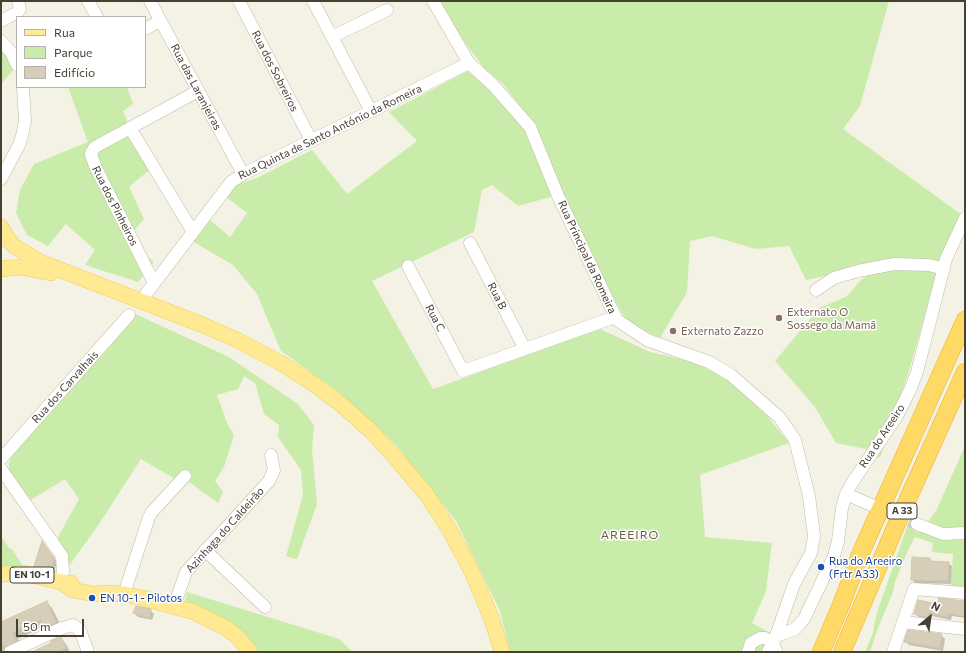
<!DOCTYPE html>
<meta charset="utf-8">
<style>
body{margin:0}
#map{position:relative;width:966px;height:653px;overflow:hidden;background:#f4f1e5;font-family:Commissioner,sans-serif}
canvas{display:block}
.frame{position:absolute;inset:0;border:2px solid #474134;pointer-events:none}
.legend{position:absolute;left:16px;top:16px;width:130px;height:72px;box-sizing:border-box;background:#fff;border:1px solid #b5b3ae;margin:0;padding:5px 7px;list-style:none;font-size:12px;color:#474134}
.legend li{display:flex;align-items:center;gap:8px;height:20px}
.legend b{width:20px;border:1px solid #b5b3ae}
.north{position:absolute;left:910px;top:597px;width:40px;height:40px;-webkit-text-stroke:3px #fff;paint-order:stroke;rotate:29deg;font-size:11px;font-weight:700;line-height:16px;text-align:center;color:#474134}
.north::after{content:'';display:block;margin:auto;width:14px;height:18px;background:#474134;clip-path:polygon(50% 0,100% 100%,50% 72%,0 100%)}
.scale{position:absolute;left:16px;top:619px;width:68px;height:18px;box-sizing:border-box;border:2px solid #474134;border-top:0;padding-left:5px;font-size:12px;line-height:14px;white-space:nowrap;color:#474134;-webkit-text-stroke:3px #fff;paint-order:stroke}
</style>
<div id="map">
<canvas width="966" height="653"></canvas>
<div class="frame"></div>
<ul class="legend">
<li><b style="height:5px;background:#ffe993"></b>Rua</li>
<li><b style="height:11px;background:#c9ecaa"></b>Parque</li>
<li><b style="height:11px;background:#d7ceb9"></b>Edifício</li>
</ul>
<div class="north">N</div>
<div class="scale">50 m</div>
</div>
<script>
const context = document.querySelector('canvas').getContext('2d');
context.lineJoin = 'round';
function fill(path, color) { context.fillStyle = color; context.fill(path, 'evenodd'); }
const poly = rows => new Path2D(rows.map(r => 'M' + r).join(''));
function strokePath(path, color, width, dash) { context.strokeStyle = color; context.lineWidth = width; context.lineCap = dash ? 'butt' : 'round'; context.setLineDash(dash || []); context.stroke(path); }
function drawText(font, color, halo, rows, align = 'center') {
  context.font = font + ' Commissioner,sans-serif'; context.lineWidth = 3; context.setLineDash([]); context.textBaseline = 'middle'; context.strokeStyle = halo; context.fillStyle = color; for (const [text, x, y, turn = 0] of rows) {
    context.save(); context.translate(x, y); context.rotate((+turn || 0) * Math.PI / 180); context.textAlign = isNaN(turn) ? turn : align; if (halo) context.strokeText(text, 0, 0); context.fillText(text, 0, 0); context.restore();
  }
}
fill(poly([
 [439,1,889,1,860,106,843,129,962,215,938,264,890,262,806,280,789,246,756,249,712,236,690,241,687,292,660,338,627,322,587,250,531,120,503,84,484,68,451,24],
 [1,50,15,68,1,84],
 [468,71,504,102,526,131,554,196,518,206,492,185,482,190,474,232,372,281,433,389,600,329,650,352,690,361,728,378,768,417,789,443,700,475,705,537,772,543,766,591,752,623,770,633,761,652,510,652,500,611,456,521,396,445,339,392,281,351,257,294,233,265,192,241,209,219,230,237,247,213,226,197,238,184,257,178,312,150,347,194,417,141,389,112],
 [68,87,127,87,133,104,123,111,130,128,154,166,129,187,144,219,133,232,135,247,154,262,138,282,85,265,95,250,66,224,48,246,27,235,16,213,20,190,34,164,88,142],
 [912,268,938,269,911,364,880,458,866,449,836,443,815,407,775,361,819,308,846,297,860,281,873,271],
 [135,314,229,357,298,404,314,425,312,450,317,504,297,559,286,556,303,495,301,470,278,437,279,425,264,414,255,383,244,376,238,389,217,395,227,423,234,435,224,467,215,481,223,492,218,503,189,482,193,474,183,470,175,479,141,459,99,524,69,566,60,546,58,537,79,499,65,479,29,501,9,475,9,463,14,451,111,345],
 [965,446,965,528,948,530,927,523,936,511],
 [908,524,916,532,965,534,965,588,951,587,953,554,932,552,933,543,915,537,908,550,895,582,893,592,878,628,870,652,865,652,873,633,875,620,881,601],
 [1,537,10,549,12,549,26,571,1,571],
 [187,592,339,639,353,652,257,652,184,604]
]), '#c9ecaa');
fill(poly([
 [45,546,57,562,54,573,39,570,36,566],
 [930,559,932,562,948,563,952,566,951,584,915,583,912,579],
 [46,602,52,608,62,628,51,633,45,626,18,639,21,647,12,652,1,652,1,623],
 [965,602,965,618,952,616,951,620,932,616,931,620,919,617,915,614,939,605],
 [150,610,154,614,152,620,138,617,134,613],
 [941,635,945,639,943,651,909,645,906,642],
 [60,638,66,644,70,652,34,652]
]), '#0003');
const building = poly([
 [42,541,54,558,51,570,34,566,42,541],
 [912,557,930,558,930,561,949,562,948,581,911,580,912,557],
 [939,598,965,601,965,616,949,613,948,617,929,613,928,617,914,614,918,600,938,604,939,598],
 [47,601,56,622,44,628,41,620,12,633,16,641,4,648,1,641,1,622,47,601],
 [136,606,151,609,149,618,133,613,136,606],
 [908,630,942,634,940,648,904,642,908,630],
 [61,637,66,648,57,652,32,652,51,643,51,641,61,637]
]);
fill(building, '#d7ceb9');
strokePath(building, '#d2c6ac', 1);
strokePath(poly([
 [876,507,917,524]
]), '#d1cec2', 12, [12, 6]);
const minor = poly([
 [88,1,97,17],
 [150,1,243,174],
 [239,1,311,140],
 [313,1,371,111],
 [433,1,469,63,493,85,530,127,558,196,617,320,647,340,709,362,731,375,780,418,795,440,809,496,814,536,811,553,794,584,776,636,768,652],
 [1,21,18,12,20,9,18,1],
 [145,29,160,21],
 [332,37,387,10],
 [1,41,11,52,17,65],
 [130,128,193,232],
 [1,179,19,145,22,136,25,121,23,87],
 [470,243,525,349],
 [408,266,463,371,615,317],
 [154,283,95,166,91,154,94,148,97,146,198,91],
 [816,290,834,278,858,271,894,264,929,265,944,269],
 [146,294,231,182,243,174,469,63],
 [1,459,129,315],
 [1,469,62,556,63,571,61,582],
 [846,494,876,507],
 [917,524,943,534,965,533],
 [205,550,265,607],
 [124,594,149,517,152,512,185,476],
 [174,606,186,572,269,481,274,470,271,455],
 [903,622,965,629],
 [776,636,795,629,804,619,834,556,838,541,842,508,846,494,852,483,897,416,911,388,917,372,946,259,965,218],
 [10,652,62,628,73,625,80,630,88,652],
 [748,652,751,643,760,638,765,638,773,643,776,651],
 [893,652,914,589,965,593]
]);
const major = poly([
 [1,227,8,239,14,246,40,262,203,325,237,340,279,362,311,382,342,405,372,432,401,464,427,495,449,529,470,568,482,595,492,620,502,652],
 [1,269,21,267,51,273],
 [1,574,23,573,61,582,71,583],
 [61,582,73,590,93,594,109,593,124,594,143,598,194,612,226,628,238,637,250,652]
]);
const highway = poly([
 [821,652,841,605,862,550,965,320],
 [842,652,898,521,965,372]
]);
strokePath(minor, '#c0baa7', 13);
strokePath(major, '#efce58', 16);
strokePath(highway, '#ecb427', 18);
strokePath(minor, '#fff', 12);
strokePath(major, '#ffe993', 15);
strokePath(highway, '#ffd965', 17);
for (const [x, y, r, color] of [
 [779,318,4,"#8d6e63"],
 [673,331,4,"#8d6e63"],
 [821,567,4,"#1a4fb4"],
 [92,598,4,"#1a4fb4"]
]) { const dot = new Path2D(); dot.arc(x, y, r, 0, 2 * Math.PI); context.fillStyle = color; context.fill(dot); strokePath(dot, '#fff', 1.5); }
for (const [x, y, w] of [
 [902,511,30],
 [32,575,44]
]) { const box = new Path2D(); box.roundRect(x - w / 2, y - 8, w, 16, 3); context.fillStyle = '#fff'; context.fill(box); strokePath(box, '#474134', 1); }
drawText('bold 10px', '#474134', null, [
 ["A 33",902,511],
 ["EN 10-1",32,575]
]);
drawText('11px', '#474134', '#fff', [
 ["Rua dos Sobreiros",275,71,63],
 ["Rua das Laranjeiras",196,87,62],
 ["Rua Quinta de Santo António da Romeira",330,132,-26],
 ["Rua dos Pinheiros",115,206,63],
 ["Rua Principal da Romeira",587,257,65],
 ["Rua B",497,296,63],
 ["Rua C",435,318,62],
 ["Rua dos Carvalhais",65,387,-48],
 ["Rua do Areeiro",882,436,-57],
 ["Azinhaga do Caldeirão",225,530,-48]
]);
drawText('11px', '#785e54', '#fff', [
 ["Externato O",787,312],
 ["Sossego da Mamã",787,325],
 ["Externato Zazzo",681,331]
], 'left');
drawText('11px', '#164399', '#fff', [
 ["Rua do Areeiro",829,561],
 ["(Frtr A33)",829,574],
 ["EN 10-1 - Pilotos",100,598]
], 'left');
context.letterSpacing = '1px';
drawText('12px', '#6b614a', '#fff', [
 ["AREEIRO",630,535]
]);
context.letterSpacing = '0px';
</script>
